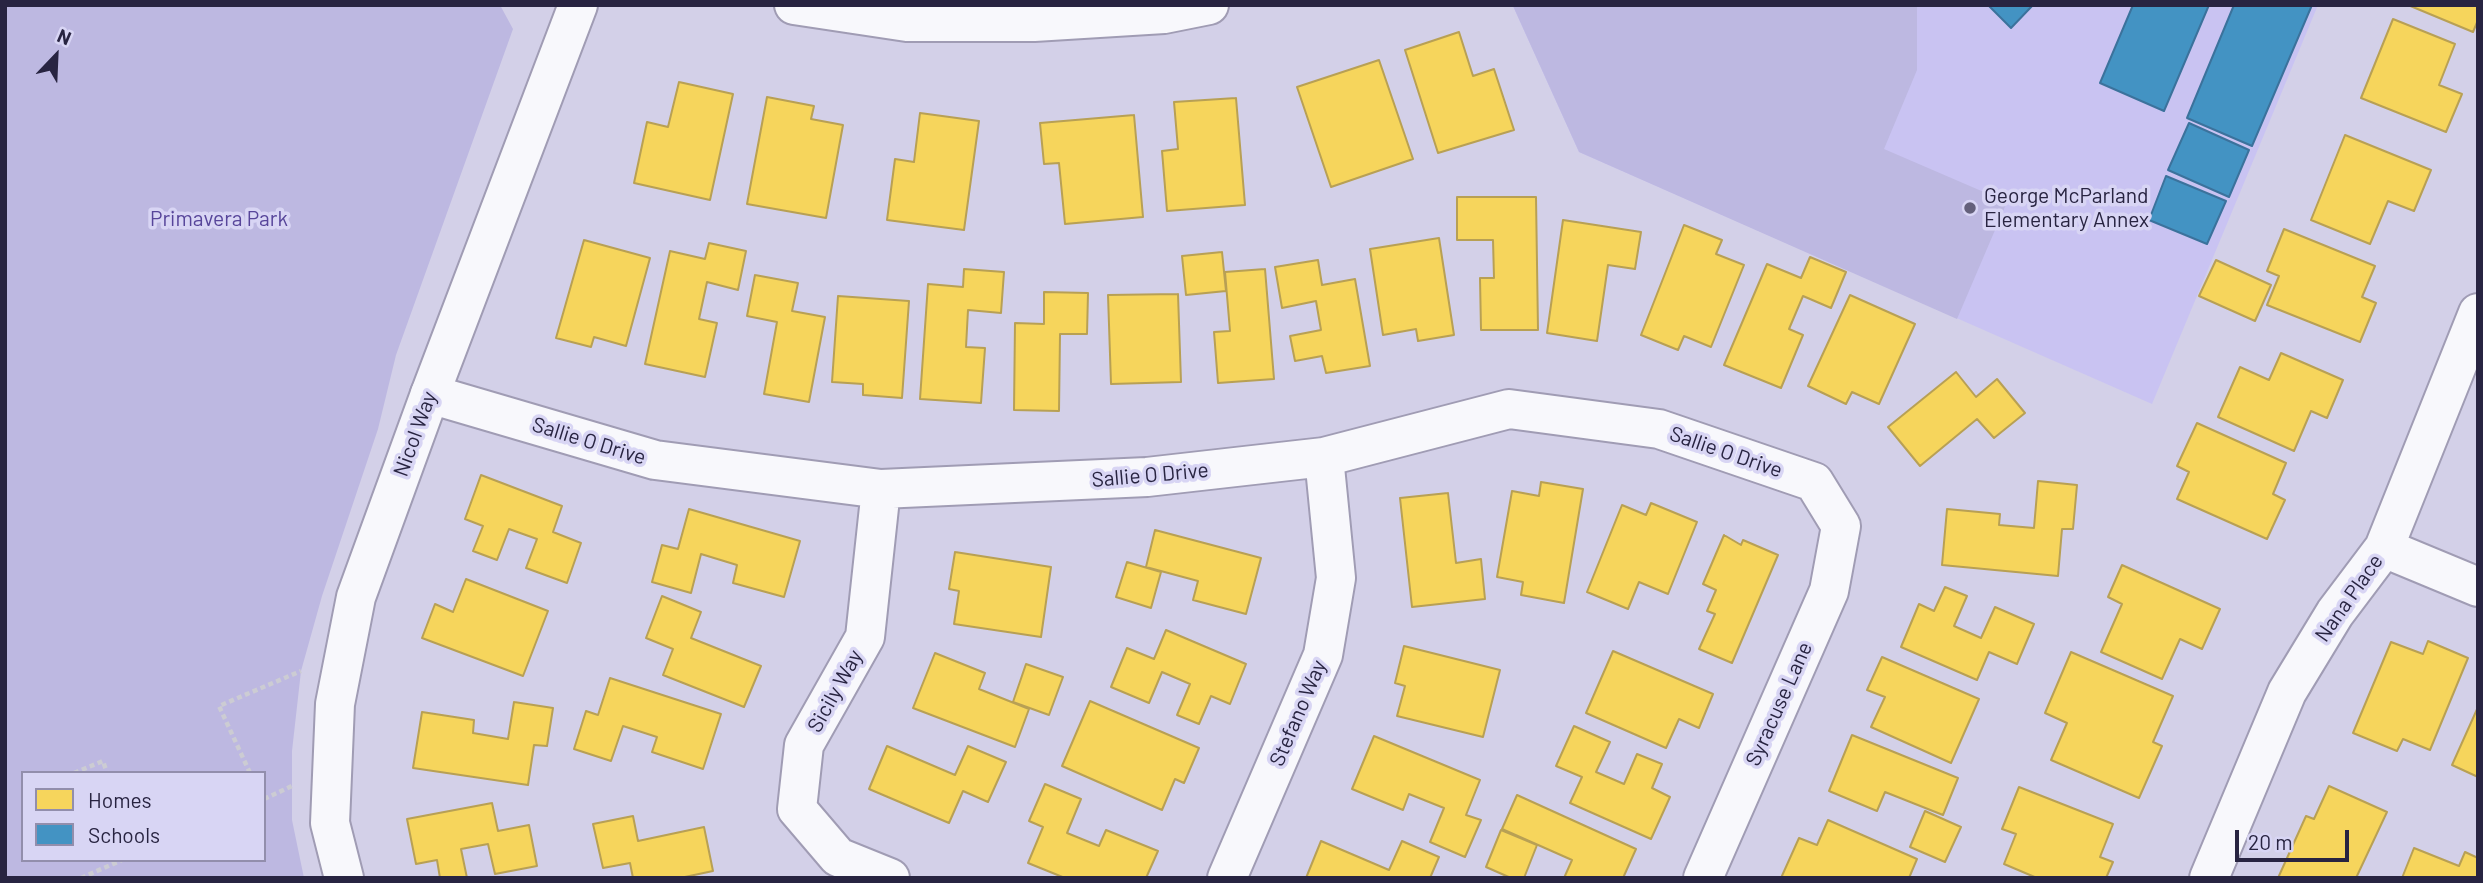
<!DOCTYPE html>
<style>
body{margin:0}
#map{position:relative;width:2483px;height:883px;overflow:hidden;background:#d3d0e8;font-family:Barlow,sans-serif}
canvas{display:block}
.frame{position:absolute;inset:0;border:7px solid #282441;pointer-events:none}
.legend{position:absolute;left:21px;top:771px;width:245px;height:91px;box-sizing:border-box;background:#d8d5f4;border:2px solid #928eac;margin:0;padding:9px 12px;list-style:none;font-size:21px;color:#282441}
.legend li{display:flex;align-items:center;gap:14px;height:35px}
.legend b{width:35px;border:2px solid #928eac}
.north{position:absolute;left:21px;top:21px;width:70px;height:70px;-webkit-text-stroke:5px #d8d5f4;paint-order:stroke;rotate:23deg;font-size:19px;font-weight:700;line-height:28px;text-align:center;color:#282441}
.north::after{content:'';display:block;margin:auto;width:24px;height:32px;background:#282441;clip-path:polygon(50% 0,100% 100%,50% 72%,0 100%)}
.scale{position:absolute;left:2235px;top:830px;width:114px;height:32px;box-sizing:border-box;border:4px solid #282441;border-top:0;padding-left:9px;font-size:21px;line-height:24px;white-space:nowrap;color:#282441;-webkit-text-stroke:5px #d8d5f4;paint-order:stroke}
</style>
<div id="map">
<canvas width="2483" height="883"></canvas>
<div class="frame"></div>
<ul class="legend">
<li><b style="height:19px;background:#f6d55c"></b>Homes</li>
<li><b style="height:19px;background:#4393c3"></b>Schools</li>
</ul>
<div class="north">N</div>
<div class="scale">20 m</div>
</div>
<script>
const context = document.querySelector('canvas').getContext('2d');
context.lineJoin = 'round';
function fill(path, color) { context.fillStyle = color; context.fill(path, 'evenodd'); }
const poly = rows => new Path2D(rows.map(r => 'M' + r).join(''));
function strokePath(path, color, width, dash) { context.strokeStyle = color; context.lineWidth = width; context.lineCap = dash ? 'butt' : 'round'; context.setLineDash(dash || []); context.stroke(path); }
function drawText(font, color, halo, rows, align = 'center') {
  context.font = font + ' Barlow,sans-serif'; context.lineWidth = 7; context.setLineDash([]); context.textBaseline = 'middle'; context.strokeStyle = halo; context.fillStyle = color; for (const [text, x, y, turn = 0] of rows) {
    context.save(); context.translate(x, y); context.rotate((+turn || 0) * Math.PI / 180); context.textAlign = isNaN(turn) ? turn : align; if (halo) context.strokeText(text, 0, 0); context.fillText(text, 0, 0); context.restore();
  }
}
fill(poly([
 [1515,5,2318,5,2152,404,1579,152,1513,6]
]), '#c9c3f2');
fill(poly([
 [5,5,500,5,513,29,396,355,378,429,322,596,301,671,292,751,292,820,304,878,5,878],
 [23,773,264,773,264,860,23,860],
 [1515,5,1917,5,1917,70,1884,149,2007,202,1957,319,1579,152,1513,6]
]), '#bdb8e1');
const homes = poly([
 [2408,5,2478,5,2478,20,2473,32,2408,5],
 [2393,19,2455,44,2439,85,2462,94,2446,132,2361,98,2393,19],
 [1459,32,1473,76,1494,69,1514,130,1438,153,1405,50,1459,32],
 [1379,60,1413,159,1331,187,1297,87,1379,60],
 [679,82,733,94,710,200,634,183,647,122,668,127,679,82],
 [767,97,814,106,811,119,843,125,826,218,747,204,767,97],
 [1236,98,1245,205,1167,211,1162,151,1178,149,1174,102,1236,98],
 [920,113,979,121,964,230,887,220,895,159,914,162,920,113],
 [1134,115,1143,217,1065,224,1059,163,1044,164,1040,123,1134,115],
 [2345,135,2431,170,2414,211,2388,201,2370,244,2311,220,2345,135],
 [1457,197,1536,197,1538,330,1481,330,1480,278,1494,278,1493,240,1457,240,1457,197],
 [1563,220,1641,232,1635,269,1608,265,1597,341,1547,333,1563,220],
 [1684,225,1722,240,1716,254,1744,265,1711,347,1684,336,1678,350,1641,335,1684,225],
 [2284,229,2375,266,2362,297,2376,303,2360,342,2267,305,2279,276,2267,271,2284,229],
 [1439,238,1454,335,1418,341,1416,329,1383,335,1370,249,1439,238],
 [584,240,650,258,626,346,594,337,591,347,556,338,584,240],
 [709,243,746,251,738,290,707,282,699,319,717,323,705,377,645,364,670,251,705,259,709,243],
 [1222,252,1226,291,1186,295,1182,256,1222,252],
 [1810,257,1846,272,1831,308,1803,296,1789,329,1803,335,1781,388,1724,365,1767,264,1801,278,1810,257],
 [1318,260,1322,285,1355,279,1370,366,1326,373,1322,356,1295,361,1290,336,1321,330,1316,301,1282,308,1275,267,1318,260],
 [2216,260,2271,285,2255,321,2199,296,2216,260],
 [964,269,1004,272,1001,313,968,310,966,347,985,348,981,403,920,399,928,284,963,287,964,269],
 [1265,269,1274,379,1218,383,1214,332,1230,331,1225,272,1265,269],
 [755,275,798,283,792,311,825,317,809,402,764,394,777,322,747,316,755,275],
 [1044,292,1088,293,1087,334,1060,334,1059,411,1014,410,1015,323,1044,324,1044,292],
 [1178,294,1181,382,1111,384,1108,295,1178,294],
 [1850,295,1915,324,1879,404,1852,392,1846,404,1808,386,1850,295],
 [838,296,909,301,902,398,863,395,863,384,832,382,838,296],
 [2281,353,2343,380,2327,418,2311,411,2294,451,2218,417,2240,367,2269,380,2281,353],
 [1956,372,1976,397,1997,379,2025,413,1994,438,1977,419,1920,466,1888,427,1956,372],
 [2197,423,2286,463,2273,494,2285,500,2267,539,2177,499,2189,472,2177,466,2197,423],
 [481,475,562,506,553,532,581,543,567,583,526,568,537,539,509,529,497,560,473,551,483,526,465,519,481,475],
 [2038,481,2077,485,2073,529,2062,529,2058,576,1942,565,1947,509,2000,514,1999,525,2034,528,2038,481],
 [1541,482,1583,489,1564,603,1521,595,1523,582,1497,577,1512,491,1539,496,1541,482],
 [1448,493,1456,563,1481,559,1485,599,1412,607,1400,498,1448,493],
 [1651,503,1697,522,1668,594,1639,582,1628,609,1587,592,1622,505,1646,515,1651,503],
 [689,509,800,541,784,597,733,583,737,565,701,554,691,593,652,582,662,545,678,549,689,509],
 [1155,530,1261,558,1246,614,1193,600,1198,581,1146,567,1155,530],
 [1724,535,1741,545,1743,540,1778,555,1732,663,1699,649,1715,614,1707,611,1716,590,1703,584,1724,535],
 [955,552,1051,567,1041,637,954,624,959,591,949,589,955,552],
 [1127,562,1161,572,1151,608,1116,597,1127,562],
 [2122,565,2220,609,2202,649,2180,639,2162,679,2101,652,2122,604,2108,597,2122,565],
 [466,579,548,611,523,676,422,638,435,604,453,612,466,579],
 [1945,587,1967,596,1954,626,1981,638,1995,607,2034,624,2017,664,1989,652,1977,680,1901,647,1919,604,1934,611,1945,587],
 [662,596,701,612,691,638,761,666,744,707,663,675,673,649,646,638,662,596],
 [1166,630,1246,664,1230,704,1211,696,1199,724,1177,715,1190,684,1162,672,1149,703,1111,687,1127,648,1154,659,1166,630],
 [2428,641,2468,658,2430,750,2403,739,2397,751,2353,733,2391,642,2423,654,2428,641],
 [1404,646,1500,670,1483,737,1397,716,1405,686,1395,683,1404,646],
 [1613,651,1713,694,1699,728,1679,719,1666,748,1586,713,1613,651],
 [2071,652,2173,696,2153,742,2162,746,2139,798,2051,760,2067,723,2045,713,2071,652],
 [935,653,985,673,979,689,1029,709,1015,747,913,708,935,653],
 [1882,657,1979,699,1951,763,1871,727,1885,697,1867,690,1882,657],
 [1026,664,1063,677,1049,715,1013,702,1026,664],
 [610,678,721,714,703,769,652,752,657,737,623,726,611,761,574,749,586,711,598,715,610,678],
 [1090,701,1199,748,1184,783,1175,779,1162,810,1062,766,1090,701],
 [514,702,553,708,547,746,534,745,528,785,413,768,422,712,474,720,473,733,508,739,514,702],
 [2478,707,2478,777,2452,765,2478,707],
 [1574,726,1610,742,1596,772,1624,784,1637,754,1662,764,1652,788,1670,797,1651,839,1570,803,1582,777,1556,766,1574,726],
 [1852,735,1958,778,1943,815,1885,792,1877,811,1829,791,1852,735],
 [1374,736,1480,780,1466,815,1481,820,1465,857,1430,842,1444,808,1409,794,1403,810,1352,789,1374,736],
 [887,746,955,775,968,746,1006,762,988,802,963,791,949,823,869,789,887,746],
 [1045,784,1081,799,1067,833,1099,846,1106,830,1158,851,1146,878,1065,878,1028,863,1043,827,1029,821,1045,784],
 [2329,786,2387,812,2356,878,2278,878,2306,816,2314,819,2329,786],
 [2019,787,2113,824,2100,857,2113,862,2106,878,2037,878,2004,864,2016,834,2002,829,2019,787],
 [1517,795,1636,849,1623,878,1564,878,1572,860,1502,829,1517,795],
 [492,803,498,831,529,825,537,866,495,874,488,844,461,849,467,878,440,878,437,860,416,864,407,819,492,803],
 [1925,811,1961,827,1945,862,1910,847,1925,811],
 [633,816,638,841,704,827,713,871,680,878,633,878,630,863,603,868,593,824,633,816],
 [1828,820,1917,859,1909,878,1781,878,1799,838,1817,845,1828,820],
 [1501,830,1537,845,1524,878,1511,878,1486,867,1501,830],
 [1321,841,1389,870,1402,841,1439,857,1430,878,1306,878,1321,841],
 [2414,848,2459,866,2465,852,2478,858,2478,878,2402,878,2414,848]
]);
fill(homes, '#f6d55c');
strokePath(homes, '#b8a054', 2);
const schools = poly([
 [1988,5,2033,5,2011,28,1988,5],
 [2133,5,2209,5,2164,111,2100,83,2133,5],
 [2234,5,2312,5,2252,146,2187,118,2234,5],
 [2189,123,2249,150,2229,197,2168,170,2189,123],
 [2166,176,2226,201,2207,244,2149,220,2166,176]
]);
fill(schools, '#4393c3');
strokePath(schools, '#3b729c', 2);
const minor = poly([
 [430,394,655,460,881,489,1147,477,1324,457,1509,409,1659,429,1814,482,1841,526,1829,591,1703,878],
 [881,489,865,637,804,745,797,809,838,857,890,878],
 [2384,548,2478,587],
 [1227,878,1323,655,1336,578,1324,457],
 [2209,878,2287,692,2335,613,2384,548,2478,313]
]);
const tertiary = poly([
 [794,5,907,22,1034,22,1164,14,1209,5],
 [344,878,330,823,335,704,356,597,430,394,578,5]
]);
strokePath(minor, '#a09cb4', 42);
strokePath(tertiary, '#a09cb4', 42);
strokePath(poly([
 [74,773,103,761,107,773],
 [250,773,219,706,301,671],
 [264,799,292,786],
 [81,878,122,860]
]), '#ccccd3', 4.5, [5, 3.5]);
strokePath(minor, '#f8f8fc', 38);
strokePath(tertiary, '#f8f8fc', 38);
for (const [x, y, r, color] of [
 [1970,208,7,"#64607b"]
]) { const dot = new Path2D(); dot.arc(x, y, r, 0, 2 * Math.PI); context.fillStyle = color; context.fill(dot); strokePath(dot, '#d8d5f4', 2.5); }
drawText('21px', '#282441', '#d8d5f4', [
 ["George McParland",1984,196],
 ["Elementary Annex",1984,220]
], 'left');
drawText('21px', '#57459a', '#d8d5f4', [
 ["Primavera Park",219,219]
]);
drawText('21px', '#282441', '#d8d5f4', [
 ["Nicol Way",415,434,-70],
 ["Sallie O Drive",589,441,17],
 ["Sallie O Drive",1726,452,19],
 ["Sallie O Drive",1150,475,-5],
 ["Nana Place",2349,598,-55],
 ["Sicily Way",835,691,-61],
 ["Syracuse Lane",1779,704,-66],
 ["Stefano Way",1298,713,-67]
]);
</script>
